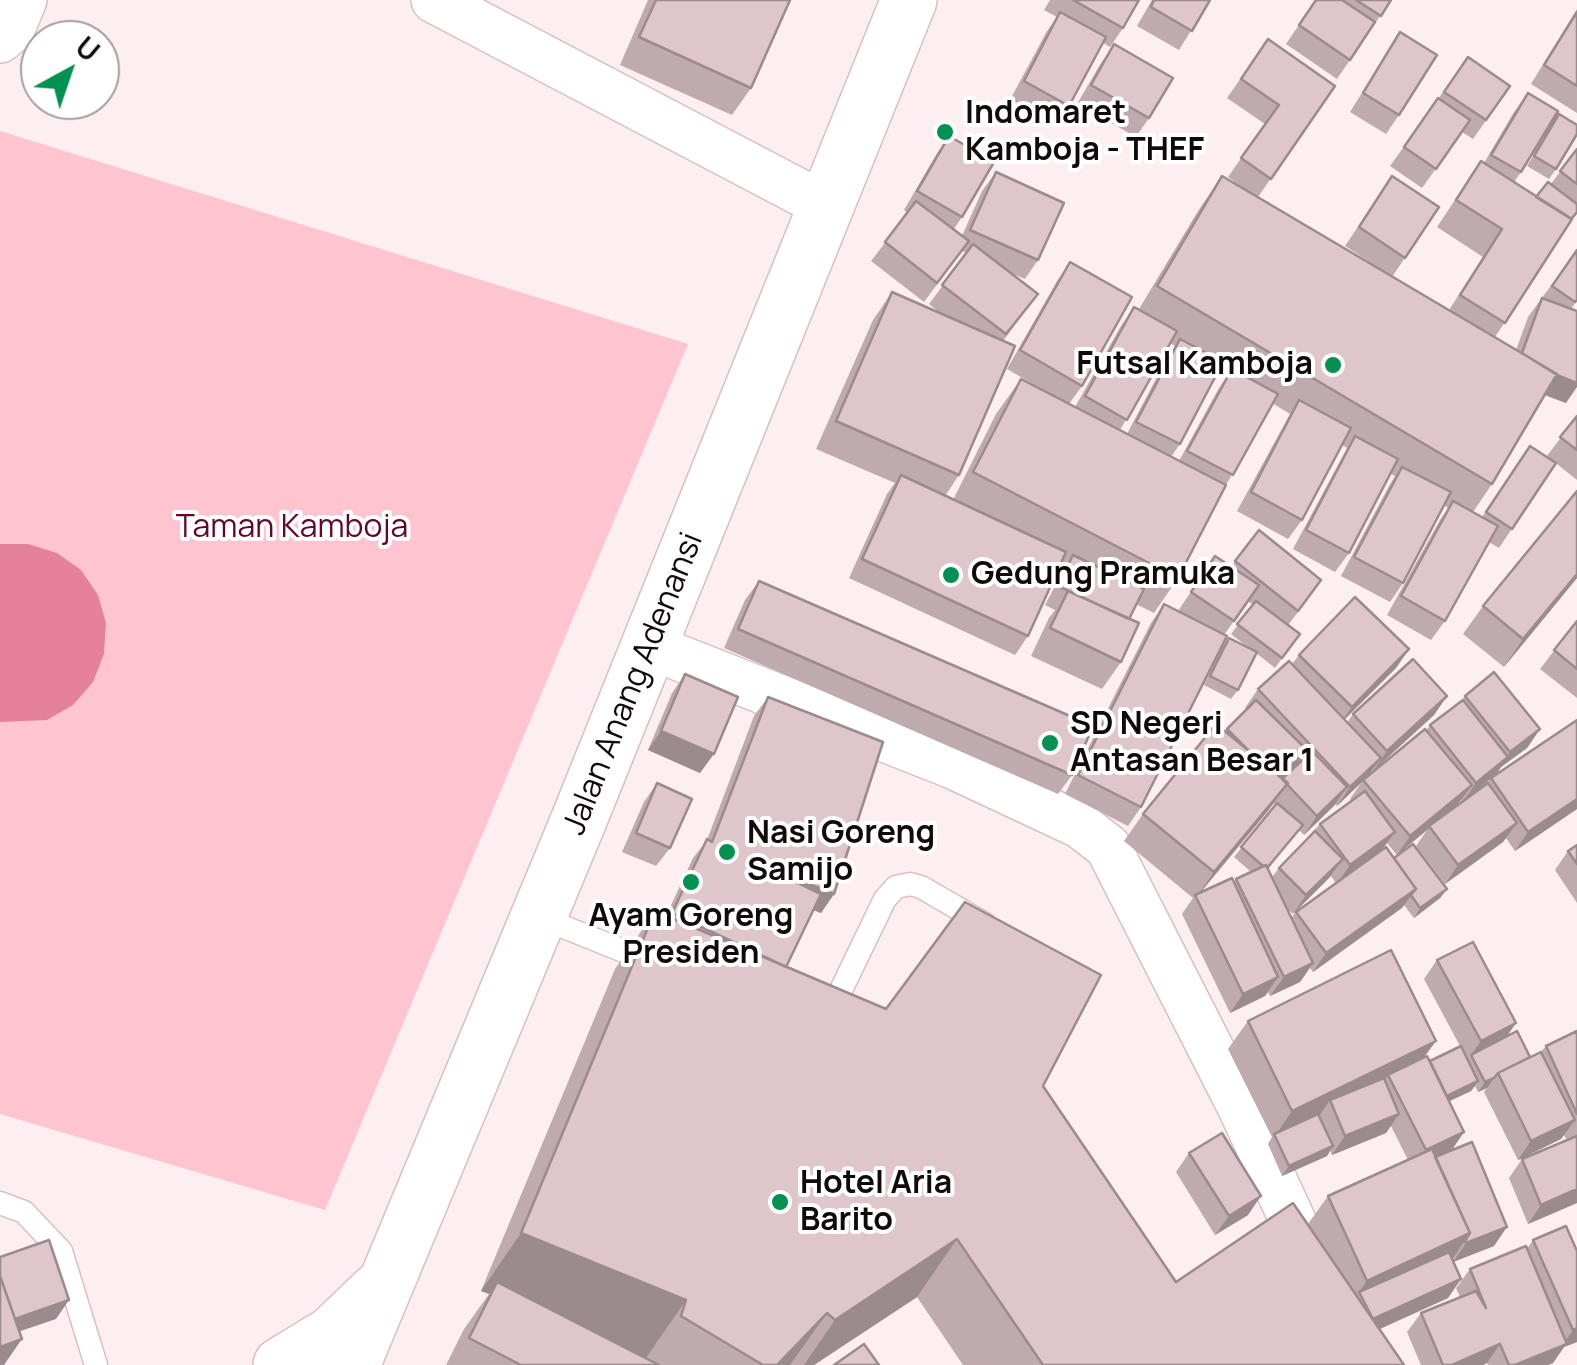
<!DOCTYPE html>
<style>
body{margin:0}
#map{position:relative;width:1577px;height:1365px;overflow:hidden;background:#fdeef1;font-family:Manrope,sans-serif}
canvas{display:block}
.north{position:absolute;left:20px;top:20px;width:100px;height:100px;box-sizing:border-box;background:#fff;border:2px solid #a09d9d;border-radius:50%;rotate:40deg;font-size:28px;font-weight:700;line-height:40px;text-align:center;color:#110a0b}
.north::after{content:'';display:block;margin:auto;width:35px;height:45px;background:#029151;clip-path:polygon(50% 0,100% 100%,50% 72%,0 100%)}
</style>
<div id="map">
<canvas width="1577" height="1365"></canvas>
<div class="north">U</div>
</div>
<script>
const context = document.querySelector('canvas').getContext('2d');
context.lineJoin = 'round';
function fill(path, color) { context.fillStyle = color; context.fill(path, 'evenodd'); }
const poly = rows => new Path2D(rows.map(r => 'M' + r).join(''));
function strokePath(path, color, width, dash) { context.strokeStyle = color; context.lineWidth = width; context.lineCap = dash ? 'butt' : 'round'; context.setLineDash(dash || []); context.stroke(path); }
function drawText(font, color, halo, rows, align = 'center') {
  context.font = font + ' Manrope,sans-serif'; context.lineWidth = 8; context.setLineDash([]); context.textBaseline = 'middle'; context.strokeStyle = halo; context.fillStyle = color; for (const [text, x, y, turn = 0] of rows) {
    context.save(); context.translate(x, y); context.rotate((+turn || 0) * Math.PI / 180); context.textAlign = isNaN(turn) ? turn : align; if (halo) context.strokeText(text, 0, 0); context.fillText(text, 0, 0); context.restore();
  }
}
fill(poly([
 [0,131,688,344,325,1210,0,1114]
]), '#fec5d1');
fill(poly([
 [0,544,28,544,57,553,81,570,98,595,106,623,104,654,93,682,73,705,47,720,0,722]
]), '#e5819b');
const service = poly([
 [539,917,651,962],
 [828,1017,885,899,896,887,910,884,921,887,985,924],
 [0,1203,24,1212,61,1251,96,1365]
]);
const minor = poly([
 [434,0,826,206],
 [0,40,11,31,24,0],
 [649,646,953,766,1081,826,1108,847,1241,1108,1359,1365]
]);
const trunk = poly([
 [281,1365,332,1334,377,1291],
 [352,1365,578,822,909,0]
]);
strokePath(service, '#d8c0c4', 25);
strokePath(minor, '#d8c0c4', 48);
strokePath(trunk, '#d8c0c4', 58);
strokePath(service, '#fff', 22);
strokePath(minor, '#fff', 45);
strokePath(trunk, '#fff', 55);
fill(poly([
 [648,0,790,0,751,88,732,115,620,65],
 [1050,0,1139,0,1123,28,1110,47,1103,43,1069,106,1056,125,1010,100,1047,31,1057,17,1044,10],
 [1152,0,1210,0,1179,50,1137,26],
 [1316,0,1391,0,1337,79,1286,44],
 [1577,9,1577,113,1531,84],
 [1400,32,1399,115,1386,134,1350,112],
 [1268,39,1335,86,1258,197,1385,272,1345,246,1392,176,1439,207,1392,277,1449,310,1483,257,1437,227,1481,161,1484,163,1514,112,1528,93,1521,172,1514,182,1536,197,1551,184,1577,149,1577,213,1495,337,1516,350,1528,317,1577,250,1577,300,1571,309,1566,403,1545,395,1492,484,1473,512,1482,517,1530,446,1556,463,1499,548,1489,542,1445,621,1431,640,1387,615,1440,520,1448,508,1444,505,1403,583,1390,602,1341,576,1389,486,1395,476,1391,474,1349,553,1335,572,1293,549,1347,448,1342,445,1302,520,1288,539,1237,511,1290,414,1272,403,1226,485,1178,578,1154,613,1136,604,1129,619,1121,662,1102,689,1031,656,1049,618,1055,610,1045,605,1065,567,1060,565,1028,636,1015,655,849,578,887,494,895,483,816,449,873,320,892,292,941,314,929,304,967,253,962,251,924,302,871,261,908,213,904,210,936,155,949,136,962,217,954,229,962,236,982,191,996,172,1038,260,1025,279,1011,273,1038,294,1003,341,959,475,945,496,953,500,996,414,1021,379,1050,394,1007,369,1057,281,1070,262,1082,386,1069,404,1075,407,1121,326,1134,307,1139,309,1198,211,1222,176,1243,188,1228,177,1265,124,1227,98],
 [1170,343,1175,346,1167,358,1127,434,1120,430],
 [1218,371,1227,376,1219,388,1179,461,1171,457,1180,444],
 [1114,44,1149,118,1136,137,1077,104,1101,63],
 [1468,57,1510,86,1473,139,1462,132,1422,188,1390,166],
 [1559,114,1556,169,1549,179,1527,166],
 [1577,416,1577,480,1547,456],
 [1577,491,1577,578,1504,667,1463,634,1483,606],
 [1259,530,1308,599,1288,625,1300,634,1275,668,1256,653,1238,690,1231,699,1204,685,1222,648,1229,638,1249,648,1231,634,1253,605,1248,601,1224,635,1141,807,1128,826,1065,794,1151,623,1164,604,1178,611,1215,556,1231,567],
 [759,581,1072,775,1058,794,724,648,745,600],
 [1577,621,1577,698,1540,669],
 [1409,649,1396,668,1344,720,1347,723,1353,714,1447,696,1434,715,1374,770,1373,769,1368,776,1426,731,1430,725,1462,700,1465,696,1540,729,1527,748,1501,767,1497,774,1577,720,1577,809,1515,851,1506,838,1503,842,1445,884,1416,846,1427,830,1397,855,1387,843,1382,849,1394,858,1447,889,1440,898,1414,918,1404,905,1313,972,1310,968,1300,982,1270,996,1268,992,1265,996,1230,1013,1182,914,1193,898,1124,841,1143,814,1247,709,1245,708,1258,689,1292,664,1299,655],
 [1489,781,1486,785,1444,816,1461,800,1463,802],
 [1361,783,1350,799,1352,801,1320,824,1279,868,1272,877,1268,869,1299,830,1304,835,1335,804,1337,806],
 [1274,803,1276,805,1234,857,1251,872,1236,879,1233,882,1200,893],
 [1331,876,1336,883,1296,912,1291,918,1287,909,1293,914],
 [685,674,700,773,648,750,672,693],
 [768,697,834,894,821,913,813,910,787,967,1043,1086,1176,1282,1311,1230,1308,1224,1328,1196,1408,1160,1391,1126,1386,1133,1332,1155,1330,1150,1327,1156,1282,1176,1268,1144,1272,1137,1228,1049,1248,1021,1436,1041,1423,1058,1430,1061,1460,1046,1424,979,1437,960,1516,1023,1506,1037,1530,1057,1541,1052,1546,1046,1577,1031,1577,1203,1528,1224,1509,1178,1522,1159,1567,1140,1564,1135,1561,1139,1518,1160,1484,1092,1487,1088,1478,1092,1475,1086,1471,1091,1449,1101,1464,1132,1451,1151,1494,1246,1453,1262,1461,1279,1448,1298,1379,1329,1404,1365,963,1365,917,1297,814,1365,446,1365,464,1329,489,1294,481,1291,615,969,655,911,666,916,693,858,707,840,754,716],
 [657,783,670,848,656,866,622,852,644,802],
 [1577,845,1577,903,1555,870,1568,851],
 [1189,1153,1248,1215,1215,1235,1176,1172],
 [1533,1240,1577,1251,1577,1342,1564,1347,1553,1363,1548,1365,1488,1365,1487,1363,1483,1365,1421,1365,1407,1332,1421,1313,1460,1297,1456,1288,1470,1269,1527,1249]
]), '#bfaaae');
fill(poly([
 [1519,361,1577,383,1577,387,1566,403,1505,380],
 [1577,574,1577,578,1504,667,1523,639],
 [1409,649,1396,668,1338,726,1352,707],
 [1447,696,1434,715,1374,770,1387,751],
 [1540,729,1527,748,1501,767,1495,776,1491,778,1463,802,1476,783,1504,761,1510,752],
 [661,731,714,754,700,773,648,750],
 [1307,750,1293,769,1264,798,1278,779],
 [1381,758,1367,777,1337,806,1350,787],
 [1288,783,1268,811,1195,899,1214,872],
 [1472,785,1458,804,1397,855,1410,836],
 [1347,787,1334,806,1304,835,1317,816],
 [1577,799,1577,809,1515,851,1528,832],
 [1517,823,1503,842,1445,884,1458,865],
 [1395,832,1381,851,1337,884,1350,865],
 [748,859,834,894,821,913,734,878],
 [1343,859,1329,878,1293,914,1306,895],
 [1416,889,1402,908,1313,972,1326,953],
 [1447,889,1440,898,1414,918,1420,908],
 [1313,963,1300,982,1270,996,1284,977],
 [1278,977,1265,996,1230,1013,1243,994],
 [1516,1023,1503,1042,1471,1055,1481,1041],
 [1436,1041,1416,1068,1388,1075,1382,1085,1330,1100,1319,1116,1275,1136,1292,1111],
 [1494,1078,1487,1088,1478,1092,1485,1082],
 [1478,1081,1471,1091,1433,1109,1440,1099],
 [1399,1114,1386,1133,1332,1155,1345,1136],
 [1575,1120,1561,1139,1518,1160,1531,1141],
 [1464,1132,1451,1151,1413,1170,1426,1150],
 [1333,1146,1327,1156,1282,1176,1289,1166],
 [1577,1189,1577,1203,1528,1224,1541,1205],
 [1261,1196,1248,1215,1215,1235,1229,1216],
 [1507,1227,1494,1246,1453,1262,1466,1243],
 [521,1233,686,1300,646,1358,497,1282,489,1294,481,1291],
 [1470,1233,1451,1261,1359,1292,1347,1308,1367,1281],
 [957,1239,917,1297,814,1365,804,1365,835,1320],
 [1461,1279,1448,1298,1358,1339,1371,1320],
 [69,1300,56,1319,0,1338,6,1322],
 [827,1313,790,1365,777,1365],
 [1577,1328,1577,1342,1564,1347,1553,1363,1548,1365,1515,1365,1562,1346,1573,1330],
 [22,1339,4,1365,0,1365,0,1347],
 [1500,1344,1487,1363,1483,1365,1452,1365]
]), '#9b8b8d');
const building = poly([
 [656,0,790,0,751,88,639,37,656,0],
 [1073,0,1139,0,1123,28,1073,0],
 [1154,0,1210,0,1192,31,1151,7,1154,0],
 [1316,0,1342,0,1375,22,1350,60,1299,25,1316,0],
 [1356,0,1391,0,1381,16,1356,0],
 [1060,12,1106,37,1069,106,1024,81,1060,12],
 [1577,12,1577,86,1544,65,1577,12],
 [1400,32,1437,55,1399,115,1363,93,1400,32],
 [1268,39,1335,86,1271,179,1241,158,1279,105,1241,79,1268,39],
 [1114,44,1173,78,1149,118,1091,85,1114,44],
 [1468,57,1510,86,1486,120,1444,92,1468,57],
 [1528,93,1558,111,1521,172,1491,155,1528,93],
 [1438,98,1470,120,1436,169,1404,147,1438,98],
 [1559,114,1577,125,1577,134,1556,169,1534,156,1559,114],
 [949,136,994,162,962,217,917,191,949,136],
 [1577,149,1577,184,1560,171,1577,149],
 [1481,161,1572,219,1505,323,1460,295,1502,229,1456,200,1481,161],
 [996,172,1064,203,1038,260,970,230,996,172],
 [1222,176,1557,374,1492,484,1157,286,1222,176],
 [1392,176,1439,207,1405,258,1359,227,1392,176],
 [1548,182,1577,204,1577,212,1571,219,1536,197,1548,182],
 [916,201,969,241,937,283,885,242,916,201],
 [973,244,1038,294,1006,334,942,285,973,244],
 [1577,250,1577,300,1575,302,1552,286,1577,250],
 [1070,262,1132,297,1082,386,1020,350,1070,262],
 [892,292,1015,346,959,475,836,421,892,292],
 [1542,298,1577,311,1577,383,1557,375,1522,353,1542,298],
 [1134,307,1177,331,1127,420,1085,396,1134,307],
 [1180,339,1223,362,1180,444,1136,422,1180,339],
 [1232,369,1278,394,1233,475,1187,451,1232,369],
 [1021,379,1226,485,1178,578,973,472,1021,379],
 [1299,400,1351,428,1302,520,1251,492,1299,400],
 [1577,416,1577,450,1560,437,1577,416],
 [1355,436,1398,459,1349,553,1306,530,1355,436],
 [1530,446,1556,463,1512,529,1486,512,1530,446],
 [1402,467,1451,492,1403,583,1354,557,1402,467],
 [901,475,1066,552,1028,636,862,559,901,475],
 [1577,491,1577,574,1523,639,1483,606,1577,491],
 [1453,501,1498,526,1445,621,1401,596,1453,501],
 [1259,530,1321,580,1298,611,1235,561,1259,530],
 [1073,555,1144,589,1129,619,1058,586,1073,555],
 [1215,556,1259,585,1234,621,1191,592,1215,556],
 [759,581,1093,726,1072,775,738,629,759,581],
 [1068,591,1139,623,1121,662,1050,628,1068,591],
 [1355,597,1409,649,1352,707,1299,655,1355,597],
 [1256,601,1300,634,1282,658,1237,624,1256,601],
 [1164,604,1227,636,1141,807,1078,775,1164,604],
 [1577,621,1577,669,1554,650,1577,621],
 [1229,638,1257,652,1238,690,1210,676,1229,638],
 [1413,659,1447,696,1387,751,1353,714,1413,659],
 [1289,661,1381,758,1350,787,1258,689,1289,661],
 [1494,672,1540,729,1510,752,1465,696,1494,672],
 [685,674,738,697,714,754,661,731,685,674],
 [768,697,883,742,834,894,748,859,821,894,786,967,672,913,707,839,712,842,768,697],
 [1256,700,1307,750,1280,777,1250,752,1227,729,1256,700],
 [1463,700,1508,757,1476,783,1430,725,1463,700],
 [1577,720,1577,799,1528,832,1491,778,1577,720],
 [1216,724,1288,783,1214,872,1143,814,1216,724],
 [1425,729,1472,785,1410,836,1363,780,1425,729],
 [1312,751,1347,787,1317,816,1282,779,1312,751],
 [657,783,692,799,670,848,636,833,657,783],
 [1488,783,1517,823,1458,865,1429,826,1488,783],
 [1365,791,1395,832,1350,865,1320,824,1365,791],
 [1277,803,1303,825,1267,868,1266,865,1263,866,1241,847,1277,803],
 [1315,831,1343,859,1306,895,1279,868,1315,831],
 [1413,844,1447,889,1420,908,1411,895,1416,889,1394,858,1413,844],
 [1577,845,1577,864,1568,851,1577,845],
 [1386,847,1416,889,1326,953,1296,912,1386,847],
 [1266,865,1313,963,1284,977,1236,879,1266,865],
 [1232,878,1278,977,1243,994,1195,895,1232,878],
 [965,902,1101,975,1043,1086,1176,1282,1293,1203,1404,1365,1043,1365,957,1239,835,1320,827,1313,777,1365,763,1365,681,1316,686,1300,521,1233,655,911,886,1009,965,902],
 [1473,942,1516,1023,1481,1041,1437,960,1473,942],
 [1391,950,1436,1041,1292,1111,1248,1021,1391,950],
 [1517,1031,1530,1057,1498,1073,1494,1078,1485,1082,1471,1055,1517,1031],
 [1577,1031,1577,1114,1546,1046,1577,1031],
 [1461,1046,1478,1081,1447,1096,1430,1061,1461,1046],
 [1541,1052,1575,1120,1531,1141,1498,1073,1541,1052],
 [1427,1056,1464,1132,1426,1150,1388,1075,1427,1056],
 [1384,1078,1399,1114,1345,1136,1330,1100,1384,1078],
 [1318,1114,1333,1146,1289,1166,1274,1134,1318,1114],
 [1222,1133,1261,1196,1229,1216,1189,1153,1222,1133],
 [1577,1136,1577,1189,1541,1205,1522,1159,1577,1136],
 [1472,1142,1507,1227,1466,1243,1465,1241,1470,1233,1435,1157,1472,1142],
 [1432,1149,1470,1233,1367,1281,1328,1196,1432,1149],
 [1566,1226,1577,1251,1577,1328,1573,1330,1533,1240,1566,1226],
 [49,1240,69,1300,15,1319,0,1276,0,1257,49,1240],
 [1526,1246,1567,1344,1515,1365,1509,1365,1500,1344,1452,1365,1443,1365,1421,1313,1476,1291,1486,1308,1470,1269,1526,1246],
 [1449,1252,1461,1279,1373,1319,1359,1292,1449,1252],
 [0,1276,22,1339,0,1347,0,1276],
 [497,1282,659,1365,521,1365,469,1338,497,1282],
 [864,1344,879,1365,834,1365,864,1344]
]);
fill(building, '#dec6ca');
strokePath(building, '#9b8b8d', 2.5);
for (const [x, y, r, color] of [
 [945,132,10,"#029151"],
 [1333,365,10,"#029151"],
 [951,575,10,"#029151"],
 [1050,743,10,"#029151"],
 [727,852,10,"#029151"],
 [691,882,10,"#029151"],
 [780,1202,10,"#029151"]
]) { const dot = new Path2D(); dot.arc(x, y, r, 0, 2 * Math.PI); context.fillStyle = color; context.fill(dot); strokePath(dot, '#fff', 4); }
drawText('bold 32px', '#110a0b', '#fff', [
 ["Indomaret",965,114],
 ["Kamboja - THEF",965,151],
 ["Futsal Kamboja",1313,365,"right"],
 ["Gedung Pramuka",971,575],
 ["SD Negeri",1070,725],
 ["Antasan Besar 1",1070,762],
 ["Nasi Goreng",747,834],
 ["Samijo",747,871],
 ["Ayam Goreng",691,917,"center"],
 ["Presiden",691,954,"center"],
 ["Hotel Aria",800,1184],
 ["Barito",800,1221]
], 'left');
drawText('32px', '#62062c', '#fff', [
 ["Taman Kamboja",292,528]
]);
drawText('32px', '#110a0b', '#fff', [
 ["Jalan Anang Adenansi",634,684,-68]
]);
</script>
